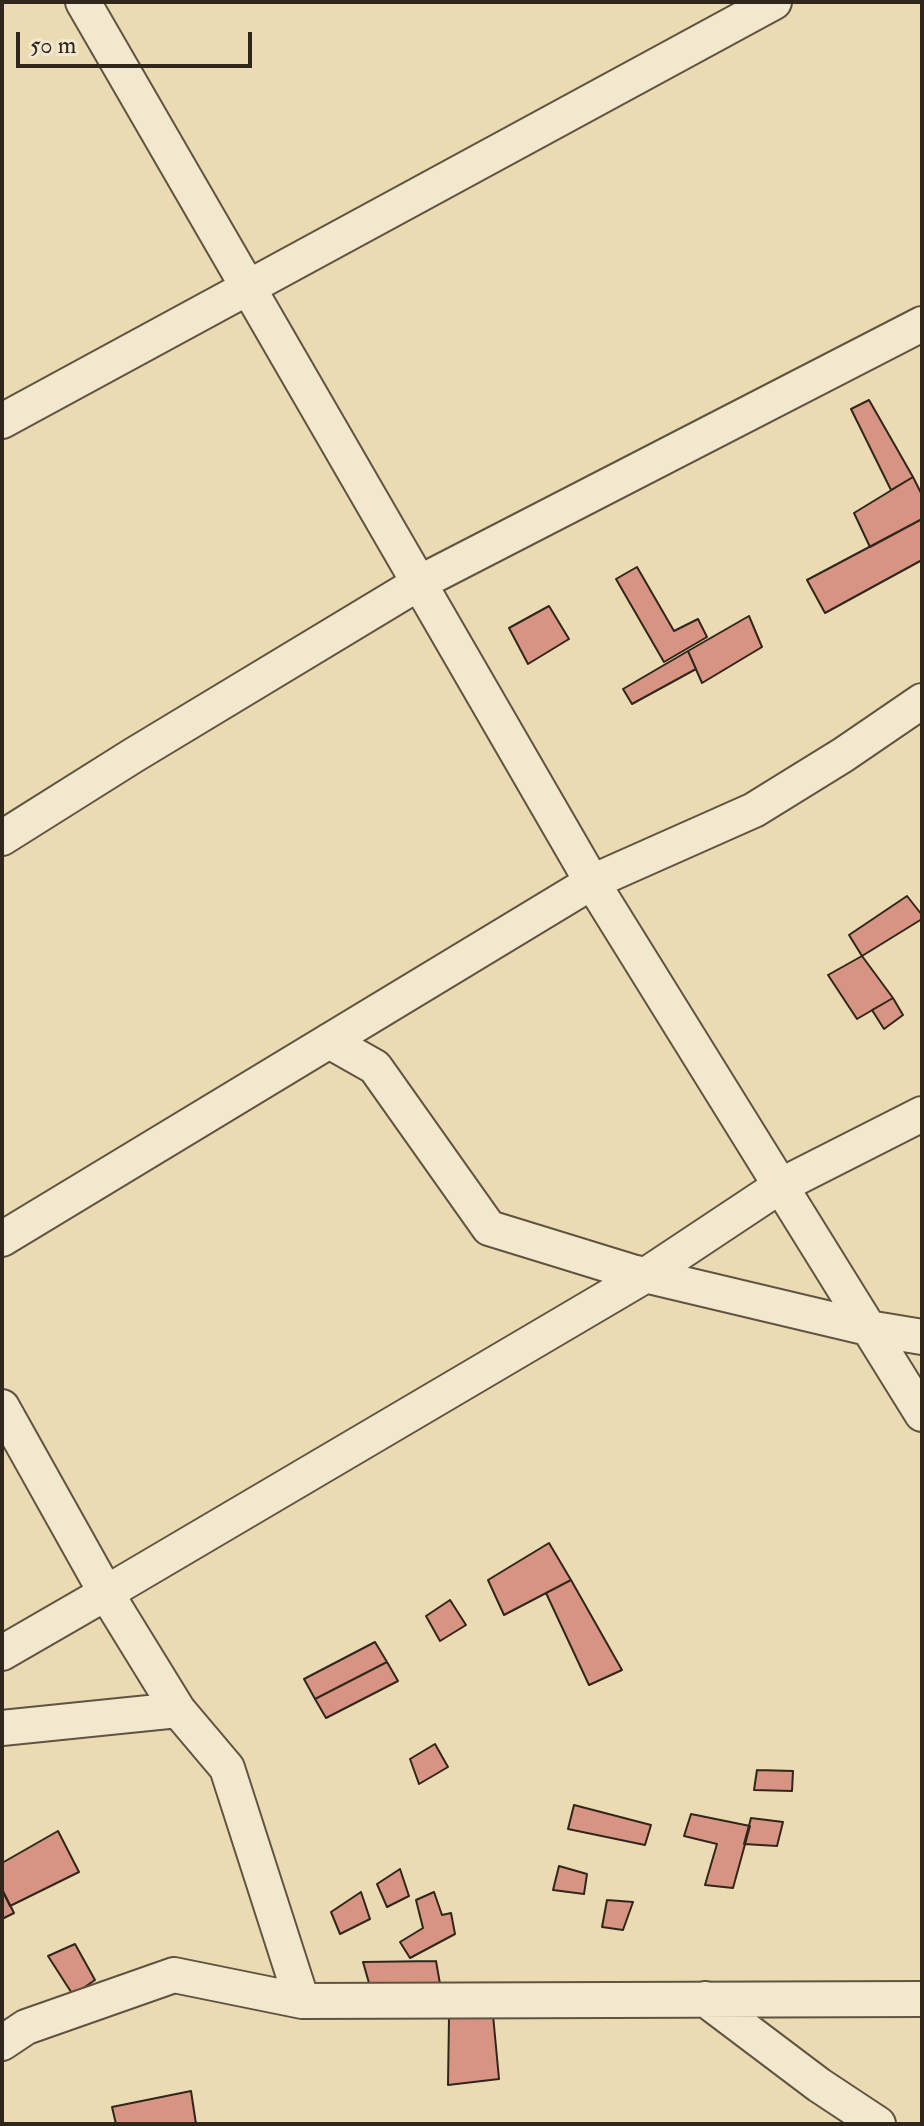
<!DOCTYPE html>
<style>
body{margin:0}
#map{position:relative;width:924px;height:2126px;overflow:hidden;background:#ebdbb3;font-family:"IM FELL Double Pica",serif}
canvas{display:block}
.frame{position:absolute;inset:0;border:4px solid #31261c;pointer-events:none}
.scale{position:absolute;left:16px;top:32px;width:236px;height:36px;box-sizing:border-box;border:4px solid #31261c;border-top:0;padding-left:10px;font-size:24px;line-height:28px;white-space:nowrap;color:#31261c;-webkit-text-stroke:6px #f2e8ce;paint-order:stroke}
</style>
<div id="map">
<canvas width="924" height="2126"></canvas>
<div class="frame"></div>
<div class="scale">50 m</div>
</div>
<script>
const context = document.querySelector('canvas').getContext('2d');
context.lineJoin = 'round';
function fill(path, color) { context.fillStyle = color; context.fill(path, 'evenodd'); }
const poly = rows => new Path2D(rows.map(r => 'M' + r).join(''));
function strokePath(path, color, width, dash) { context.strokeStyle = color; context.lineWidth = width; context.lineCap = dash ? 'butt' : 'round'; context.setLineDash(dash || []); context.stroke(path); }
const building = poly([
 [869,400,913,477,891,490,851,409,869,400],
 [913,477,922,495,922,519,870,547,854,513,913,477],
 [922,519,922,560,825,613,807,580,922,519],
 [637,567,674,631,698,619,707,637,664,662,616,579,637,567],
 [549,606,569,639,528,664,509,628,549,606],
 [749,616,762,647,702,683,688,651,749,616],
 [688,651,696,669,632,704,623,689,688,651],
 [907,896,922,915,922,919,862,956,849,935,907,896],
 [862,956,893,998,857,1019,828,975,862,956],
 [893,998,903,1015,884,1029,872,1010,893,998],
 [549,1543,571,1580,504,1615,488,1580,549,1543],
 [571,1580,622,1670,589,1685,546,1593,571,1580],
 [450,1600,466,1625,440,1641,426,1616,450,1600],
 [375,1642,387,1662,315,1699,304,1679,375,1642],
 [387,1662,398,1681,326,1718,315,1699,387,1662],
 [435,1744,448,1767,419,1784,410,1759,435,1744],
 [757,1770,793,1771,792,1791,754,1790,757,1770],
 [574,1805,651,1825,645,1845,568,1829,574,1805],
 [691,1814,750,1826,733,1888,705,1885,717,1844,684,1836,691,1814],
 [751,1818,783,1822,777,1846,744,1844,751,1818],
 [58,1831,79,1872,10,1906,2,1890,2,1863,58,1831],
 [559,1866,587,1874,584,1894,553,1890,559,1866],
 [400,1869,409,1896,387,1907,377,1884,400,1869],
 [2,1889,14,1913,2,1919,2,1889],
 [361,1892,370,1919,340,1934,331,1912,361,1892],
 [434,1892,442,1915,451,1913,455,1934,410,1958,400,1942,423,1928,416,1900,434,1892],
 [607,1900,633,1902,623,1930,602,1927,607,1900],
 [75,1944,95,1980,73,1995,48,1956,75,1944],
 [436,1961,440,1984,369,1983,363,1962,436,1961],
 [493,2015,499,2079,448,2085,449,2017,493,2015],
 [191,2091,196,2124,116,2124,112,2107,191,2091]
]);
fill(building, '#d89482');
strokePath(building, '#31261c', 2);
const minor = poly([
 [83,2,592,882,922,1414],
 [2,421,774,2],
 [2,838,134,755,419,583,922,324],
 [329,1041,375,1067,489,1228,632,1272,868,1328,922,1337],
 [2,1239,592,882,754,810,843,755,922,701],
 [2,1407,106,1593,2,1653],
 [178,1710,106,1593,646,1275,780,1186,922,1114],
 [2,1728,178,1710,227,1768,302,2001,174,1975,26,2027,2,2043],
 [705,1999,819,2085,878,2124],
 [302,2001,922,1999]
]);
strokePath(minor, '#605342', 38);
strokePath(minor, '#f2e8ce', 34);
</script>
